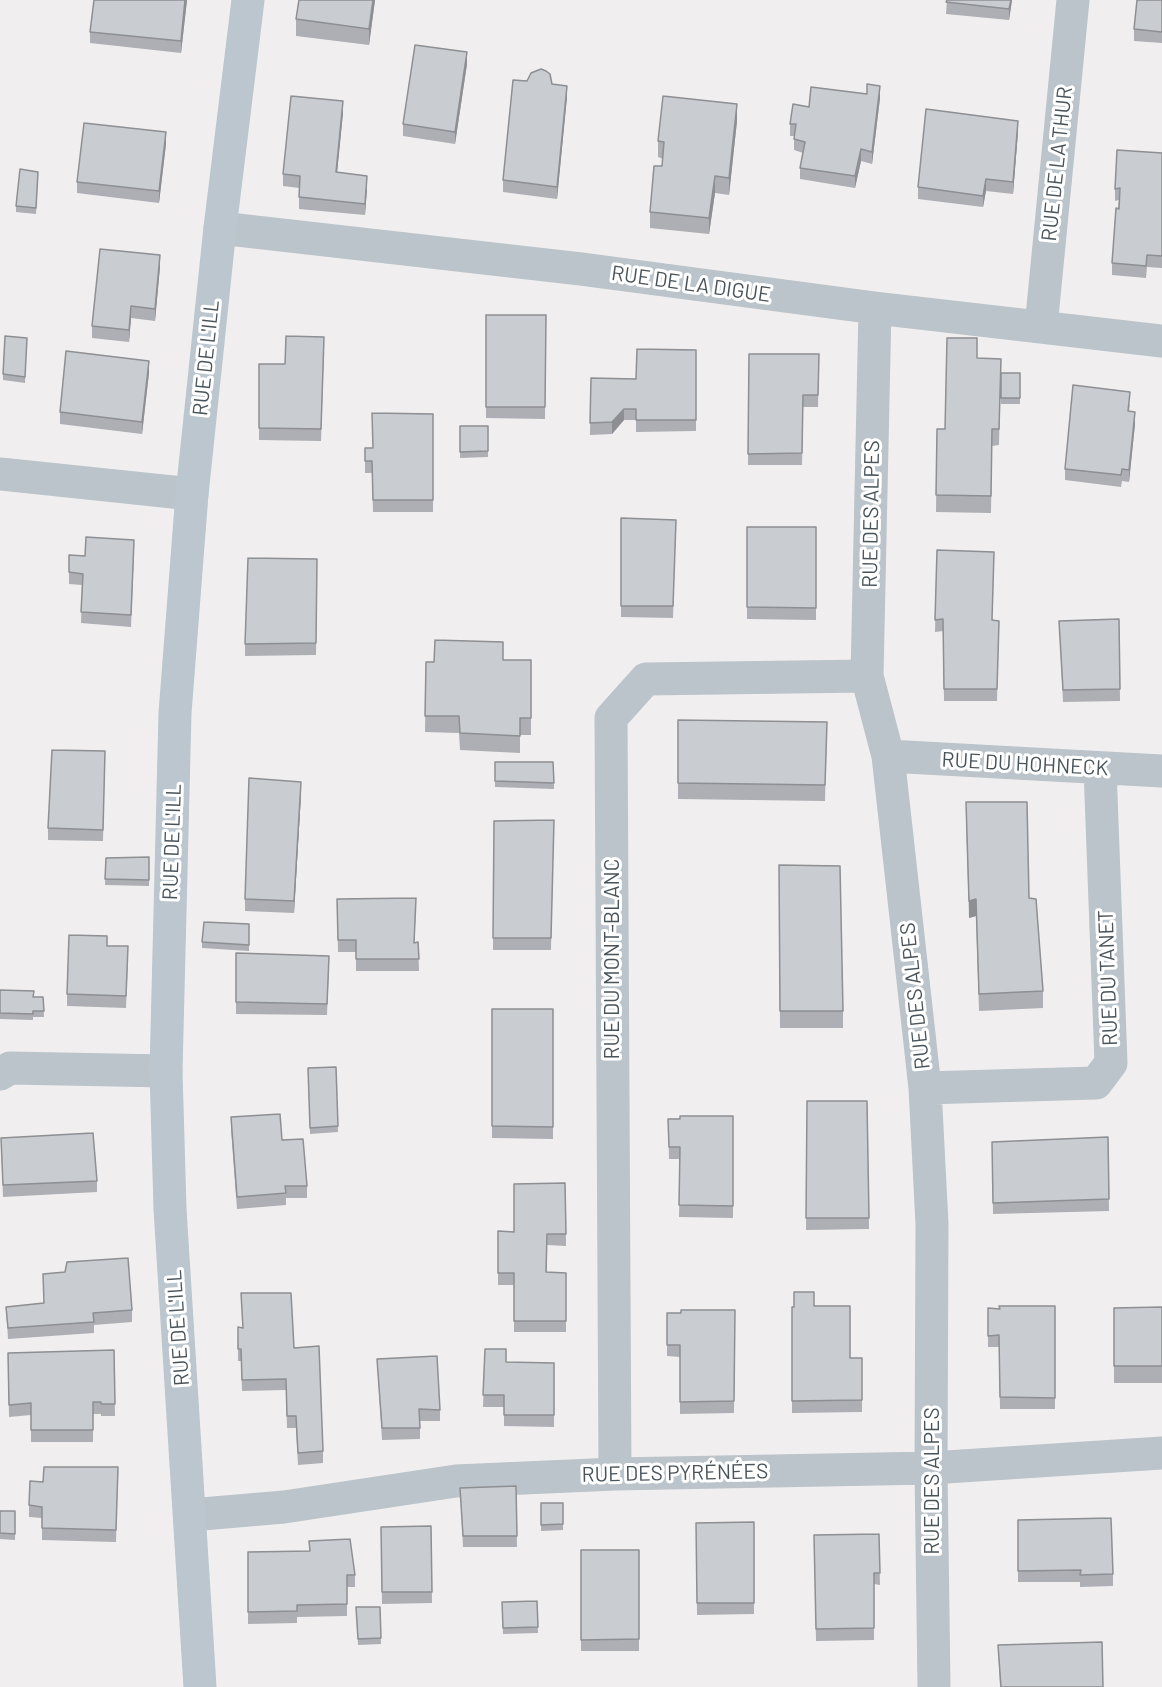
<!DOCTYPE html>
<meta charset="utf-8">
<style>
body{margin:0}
canvas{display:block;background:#f1eeef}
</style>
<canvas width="1162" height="1687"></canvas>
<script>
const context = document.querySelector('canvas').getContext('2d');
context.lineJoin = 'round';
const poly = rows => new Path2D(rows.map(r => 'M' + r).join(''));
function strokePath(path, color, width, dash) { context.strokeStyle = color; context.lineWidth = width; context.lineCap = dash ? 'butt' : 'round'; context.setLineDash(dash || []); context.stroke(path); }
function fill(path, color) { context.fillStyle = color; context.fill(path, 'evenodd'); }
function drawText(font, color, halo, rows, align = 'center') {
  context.font = font + ' Barlow,sans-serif'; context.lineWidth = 6; context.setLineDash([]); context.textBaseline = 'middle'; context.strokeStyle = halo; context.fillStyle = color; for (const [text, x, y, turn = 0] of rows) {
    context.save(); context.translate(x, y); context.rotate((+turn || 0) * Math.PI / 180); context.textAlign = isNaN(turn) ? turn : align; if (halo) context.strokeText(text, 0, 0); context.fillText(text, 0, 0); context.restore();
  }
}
strokePath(poly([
 [220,228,581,269,875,308,1162,341],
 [875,308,867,676,888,756,925,1088,932,1224,931,1468,934,1687],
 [1041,327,1073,0],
 [0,474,192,494],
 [888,756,1162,771],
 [0,1074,10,1068,166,1071],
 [925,1088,1096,1083,1111,1063,1100,768],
 [615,1474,611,718,646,679,867,676],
 [190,1515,284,1507,456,1481,615,1474,931,1468,1162,1453]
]), '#bbc4ca', 33);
strokePath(poly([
 [200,1687,170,1209,166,1071,175,713,192,494,220,228,248,0]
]), '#bbc6cf', 33);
fill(poly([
 [187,0,181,53,90,43,90,32],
 [299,0,375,0,369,45,296,36,296,19],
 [947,0,1012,0,1009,20,946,14],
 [1162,0,1162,43,1134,41,1134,29],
 [467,64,455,144,403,136,403,124],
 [527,81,552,84,567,97,557,199,503,192,503,180],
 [880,98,872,164,861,161,855,188,800,179,800,168,803,153,794,150,794,136,790,136,790,124,809,107],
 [343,113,337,172,367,188,365,215,299,209,299,188,283,186,283,174],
 [737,121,729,195,715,193,709,234,650,228,650,212,662,166,663,159,658,157,658,141],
 [1018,132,1013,194,986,191,983,207,918,199,918,187],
 [166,144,159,203,77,193,77,182],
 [1162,153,1162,268,1147,267,1146,278,1112,275,1112,263,1119,200,1115,201,1115,189],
 [38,178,36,214,16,212,16,206],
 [160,267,155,321,131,318,129,342,92,338,92,326],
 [486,315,546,315,545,419,486,418],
 [27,338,25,383,3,380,3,374],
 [324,349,321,441,259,440,259,364,285,364],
 [696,350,696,431,636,432,636,420,624,420,612,434,590,435,591,378,636,379],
 [749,354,819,354,818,407,803,407,802,465,748,465],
 [977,358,1001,359,999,445,992,446,991,513,936,512,937,429,945,429],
 [149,373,142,434,60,424,60,412],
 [1001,373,1020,373,1020,404,1001,404],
 [1130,404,1129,411,1135,424,1129,482,1122,481,1121,487,1065,480,1065,469],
 [433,414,433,512,373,512,372,473,365,473,365,460,373,448],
 [460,426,488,426,488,457,460,458],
 [621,518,676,520,673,618,621,617],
 [747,527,816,527,816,620,747,619],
 [937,550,993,620,999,621,997,701,944,701,943,631,935,632],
 [134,551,131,627,81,623,82,585,69,584,69,555,85,556],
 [317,559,316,655,245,656,245,644],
 [1119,619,1120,701,1063,702,1059,621],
 [503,660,531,718,531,735,520,735,520,753,460,750,459,733,425,732,426,662],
 [678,720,827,722,825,801,678,799],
 [105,751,103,841,48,840,48,828],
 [495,762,553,762,554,789,495,787],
 [301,794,294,913,245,911,245,899],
 [966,819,1029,898,1043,991,1043,1008,979,1011,976,916,969,918],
 [554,820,551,950,493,950,494,821],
 [149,857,149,886,105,885,106,858],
 [779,865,843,1011,843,1028,780,1028],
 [337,899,416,910,414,943,418,942,419,971,356,971,356,952,338,952],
 [249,924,249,951,202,948,202,942],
 [107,946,128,958,126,1008,67,1006,67,994],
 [236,953,329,968,327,1015,236,1014],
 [0,990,34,997,43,997,44,1017,33,1017,33,1020,0,1019],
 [492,1009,553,1009,553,1139,492,1138],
 [336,1067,338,1132,310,1134,308,1068],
 [807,1101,867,1101,869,1229,806,1230],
 [733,1116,733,1218,679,1217,680,1159,669,1159,668,1119],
 [231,1117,282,1140,307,1186,307,1198,286,1198,286,1205,237,1209,231,1129],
 [1108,1137,1109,1211,993,1214,992,1142],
 [1,1138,97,1181,97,1192,3,1197],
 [565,1183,566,1246,547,1245,547,1272,566,1273,566,1332,514,1332,514,1285,498,1285,498,1231,514,1232],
 [794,1292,814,1306,850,1358,862,1358,862,1412,792,1413,792,1307,794,1307],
 [241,1293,294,1348,323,1451,323,1463,298,1465,296,1428,287,1428,286,1390,242,1391,241,1361,238,1361,238,1339,243,1328],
 [999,1306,1055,1306,1055,1409,1000,1409,999,1347,988,1347,988,1308,999,1309],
 [6,1307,132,1310,132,1322,94,1325,94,1333,8,1339],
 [1162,1307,1162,1383,1114,1383,1114,1308],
 [735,1310,734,1413,680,1414,680,1357,667,1356,667,1313,681,1313],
 [485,1349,506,1362,554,1363,554,1427,504,1426,504,1407,483,1407],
 [114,1350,115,1416,101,1416,101,1414,93,1414,93,1442,31,1442,31,1415,9,1417,8,1353],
 [377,1359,440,1410,440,1421,420,1421,420,1439,382,1440],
 [118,1467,116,1542,42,1540,42,1518,29,1517,29,1505,43,1482],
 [516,1486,517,1547,463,1547,460,1488],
 [541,1503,563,1503,563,1530,541,1531],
 [0,1511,15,1511,15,1540,0,1539],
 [1018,1520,1113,1574,1113,1586,1080,1587,1080,1582,1018,1582],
 [754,1522,754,1614,697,1615,696,1523],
 [431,1526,432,1603,382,1604,381,1527],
 [879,1534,880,1585,874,1584,874,1640,816,1641,814,1535],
 [309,1541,355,1575,355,1587,347,1587,347,1616,297,1617,297,1623,248,1624,248,1552,309,1551],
 [581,1550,639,1550,639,1651,581,1651],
 [537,1601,538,1633,503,1634,502,1602],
 [356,1607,380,1607,381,1644,358,1645],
 [998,1645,1103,1687,1000,1687]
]), '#adafb4');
fill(poly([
 [185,0,187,0,181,53,181,41],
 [373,0,375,0,369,45,369,29],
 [1011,0,1012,0,1009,20,1009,9],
 [467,52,467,64,455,144,455,132],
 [567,86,567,97,557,199,557,187],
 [880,86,880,98,872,164,872,152],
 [343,101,343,113,336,184,336,172],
 [737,104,737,121,729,195,729,178],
 [1018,121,1018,132,1013,194,1013,182],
 [166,132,166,144,159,203,159,191],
 [861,149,861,161,855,188,855,176],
 [367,176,367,188,365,215,365,204],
 [715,176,715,193,709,234,709,218],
 [986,179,986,191,983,207,983,196],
 [160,255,160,267,155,321,155,309],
 [131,306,131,318,129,342,129,330],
 [149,361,149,373,142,434,142,422],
 [624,409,624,420,612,434,612,422],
 [1135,412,1135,424,1129,482,1129,470],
 [301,782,301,794,294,913,294,901],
 [976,899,976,916,969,918,969,901]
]), '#8d8f92');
const building = poly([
 [94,0,185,0,181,41,90,32,94,0],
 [299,0,373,0,369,29,296,19,299,0],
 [947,0,1011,0,1009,9,946,2,947,0],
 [1137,0,1162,0,1162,32,1134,29,1137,0],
 [415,45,467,52,455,132,403,124,415,45],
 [541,69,546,71,550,74,552,84,567,86,557,187,503,180,513,80,527,81,531,73,541,69],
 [867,84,880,86,872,152,861,149,855,176,800,168,805,142,794,139,796,124,790,124,793,104,809,107,811,87,867,94,867,84],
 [291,96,343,101,336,172,367,176,365,204,299,197,300,176,283,174,291,96],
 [663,96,737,104,729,178,715,176,709,218,650,212,654,166,662,166,664,142,658,141,663,96],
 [926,109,1018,121,1013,182,986,179,983,196,918,187,926,109],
 [84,123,166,132,159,191,77,182,84,123],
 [1117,150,1162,153,1162,256,1147,255,1146,266,1112,263,1116,208,1119,209,1120,188,1115,189,1117,150],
 [20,169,38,172,36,208,16,206,20,169],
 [100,249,160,255,155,309,131,306,129,330,92,326,100,249],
 [486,315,546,315,545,407,486,407,486,315],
 [5,336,27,338,25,377,3,374,5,336],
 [286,336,324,337,321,429,259,428,259,364,285,364,286,336],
 [947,338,977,338,977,358,1001,359,999,429,992,429,991,496,936,495,937,429,945,429,947,338],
 [637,349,696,350,696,420,636,420,636,409,624,409,612,422,590,423,591,378,636,379,637,349],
 [66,351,149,361,142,422,60,412,66,351],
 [749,354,819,354,818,395,803,395,802,453,748,454,749,354],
 [1001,373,1020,373,1020,398,1001,398,1001,373],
 [1073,385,1130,392,1128,411,1135,412,1129,470,1122,469,1121,475,1065,469,1073,385],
 [372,413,433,414,433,500,373,500,372,461,365,461,365,448,373,448,372,413],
 [460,426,488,426,488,451,460,452,460,426],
 [621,518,676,520,673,606,621,606,621,518],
 [747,527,816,527,816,608,747,607,747,527],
 [86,537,134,540,131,615,81,612,83,574,69,572,69,555,85,556,86,537],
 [937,550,994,552,992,620,999,621,997,689,944,689,943,619,935,620,937,550],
 [248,558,317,559,316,643,245,644,248,558],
 [1119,619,1120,689,1063,690,1059,621,1119,619],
 [435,640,503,642,503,660,531,660,531,718,520,718,520,736,460,733,459,716,425,716,426,662,434,662,435,640],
 [678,720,827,722,825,785,678,783,678,720],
 [52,750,105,751,103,830,48,828,52,750],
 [495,762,553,762,554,783,495,781,495,762],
 [249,778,301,782,294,901,245,899,249,778],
 [966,802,1027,802,1029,898,1036,899,1043,991,979,994,976,899,969,901,966,802],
 [554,820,551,938,493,938,494,821,554,820],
 [149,857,149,880,105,879,106,858,149,857],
 [779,865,840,866,843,1011,780,1011,779,865],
 [416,898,414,943,418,942,419,959,356,959,356,940,338,940,337,899,416,898],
 [204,922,249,924,249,945,202,942,204,922],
 [69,935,107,936,107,946,128,946,126,996,67,994,69,935],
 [236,953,329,956,327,1004,236,1002,236,953],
 [0,990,34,991,33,997,43,997,44,1011,33,1011,33,1014,0,1013,0,990],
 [492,1009,553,1009,553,1127,492,1126,492,1009],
 [336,1067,338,1126,310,1128,308,1068,336,1067],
 [807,1101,867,1101,869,1218,806,1218,807,1101],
 [280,1114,282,1140,303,1139,307,1186,285,1186,286,1193,237,1197,231,1117,280,1114],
 [680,1116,733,1116,733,1206,679,1205,680,1147,669,1147,668,1119,680,1119,680,1116],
 [93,1133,97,1181,3,1185,1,1138,93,1133],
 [1108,1137,1109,1199,993,1203,992,1142,1108,1137],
 [565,1183,566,1234,547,1234,546,1272,566,1273,566,1321,514,1321,514,1273,498,1273,498,1231,514,1232,514,1184,565,1183],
 [128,1258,132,1310,93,1313,94,1322,8,1328,6,1307,44,1303,43,1274,65,1272,67,1262,128,1258],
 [794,1292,814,1292,814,1306,850,1306,850,1358,862,1358,862,1400,792,1401,792,1307,794,1307,794,1292],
 [241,1293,291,1293,294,1348,319,1346,323,1451,298,1453,296,1416,287,1416,286,1379,242,1380,241,1349,238,1349,238,1327,243,1328,241,1293],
 [999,1306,1055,1306,1055,1398,1000,1397,999,1335,988,1336,988,1308,1000,1309,999,1306],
 [1162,1307,1162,1366,1114,1366,1114,1308,1162,1307],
 [681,1310,735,1310,734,1401,680,1402,680,1345,667,1345,667,1313,681,1313,681,1310],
 [485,1349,506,1349,506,1362,554,1363,554,1415,504,1415,504,1395,483,1395,485,1349],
 [114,1350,115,1404,101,1404,101,1402,93,1402,93,1430,31,1430,31,1403,9,1405,8,1353,114,1350],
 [437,1356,440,1410,419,1409,420,1428,382,1428,377,1359,437,1356],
 [44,1467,118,1467,116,1530,42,1528,42,1507,29,1505,30,1481,43,1482,44,1467],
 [516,1486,517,1536,463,1536,460,1488,516,1486],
 [541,1503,563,1503,563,1524,541,1525,541,1503],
 [0,1511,15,1511,15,1534,0,1533,0,1511],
 [1111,1518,1113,1574,1080,1575,1081,1570,1018,1571,1018,1520,1111,1518],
 [754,1522,754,1603,697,1603,696,1523,754,1522],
 [431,1526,432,1592,382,1592,381,1527,431,1526],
 [879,1534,880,1573,874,1573,874,1628,816,1629,814,1535,879,1534],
 [350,1539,355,1575,347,1575,347,1604,297,1605,297,1611,248,1612,248,1552,310,1551,309,1541,350,1539],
 [581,1550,639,1550,639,1639,581,1640,581,1550],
 [537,1601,538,1627,503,1628,502,1602,537,1601],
 [356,1607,380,1607,381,1638,358,1639,356,1607],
 [1102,1642,1103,1687,1001,1687,998,1645,1102,1642]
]);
fill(building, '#c9ccd1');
strokePath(building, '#8d8f92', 1.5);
drawText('21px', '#48535a', '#fff', [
 ["RUE DE LA THUR",1057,164,-84],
 ["RUE DE LA DIGUE",691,284,8],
 ["RUE DE L'ILL",206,358,-84],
 ["RUE DES ALPES",871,514,-89],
 ["RUE DU HOHNECK",1025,764,3],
 ["RUE DE L'ILL",172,842,-88],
 ["RUE DU MONT-BLANC",612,959,-90],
 ["RUE DU TANET",1108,978,-92],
 ["RUE DES ALPES",915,996,-96],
 ["RUE DE L'ILL",178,1328,-94],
 ["RUE DES PYRÉNÉES",675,1473,-1],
 ["RUE DES ALPES",932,1481,-90]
]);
</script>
